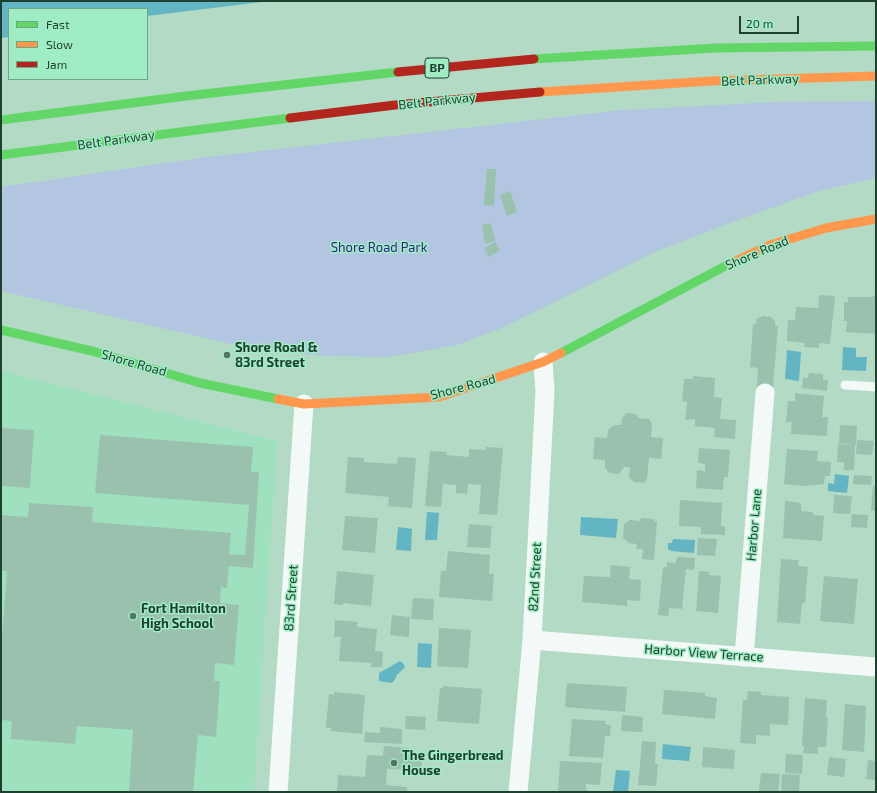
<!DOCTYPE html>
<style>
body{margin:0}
#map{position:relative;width:877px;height:793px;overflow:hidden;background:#b2dac5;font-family:"Exo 2",sans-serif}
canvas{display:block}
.frame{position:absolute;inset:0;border:2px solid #1f3f2f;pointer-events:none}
.legend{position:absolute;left:8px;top:8px;width:140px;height:72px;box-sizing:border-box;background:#a0ecc4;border:1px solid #6ca788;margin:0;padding:5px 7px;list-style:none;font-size:12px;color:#1f3f2f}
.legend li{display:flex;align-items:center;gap:8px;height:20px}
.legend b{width:20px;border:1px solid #6ca788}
.scale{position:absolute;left:739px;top:16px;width:60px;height:18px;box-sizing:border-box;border:2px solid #1f3f2f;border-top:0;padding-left:5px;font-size:12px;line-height:14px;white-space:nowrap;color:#1f3f2f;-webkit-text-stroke:3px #a0ecc4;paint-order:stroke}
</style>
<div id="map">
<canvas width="877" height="793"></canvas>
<div class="frame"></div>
<ul class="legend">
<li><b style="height:5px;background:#63d668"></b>Fast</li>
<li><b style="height:5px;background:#ff974d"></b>Slow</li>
<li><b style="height:5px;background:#b3261e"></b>Jam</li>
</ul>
<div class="scale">20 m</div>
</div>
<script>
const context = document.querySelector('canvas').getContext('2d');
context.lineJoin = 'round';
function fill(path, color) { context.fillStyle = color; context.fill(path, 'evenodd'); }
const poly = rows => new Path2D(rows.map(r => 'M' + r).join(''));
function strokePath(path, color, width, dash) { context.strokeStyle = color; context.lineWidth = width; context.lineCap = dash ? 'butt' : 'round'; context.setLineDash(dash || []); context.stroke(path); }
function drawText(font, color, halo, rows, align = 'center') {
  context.font = font + ' "Exo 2",sans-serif'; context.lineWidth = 3; context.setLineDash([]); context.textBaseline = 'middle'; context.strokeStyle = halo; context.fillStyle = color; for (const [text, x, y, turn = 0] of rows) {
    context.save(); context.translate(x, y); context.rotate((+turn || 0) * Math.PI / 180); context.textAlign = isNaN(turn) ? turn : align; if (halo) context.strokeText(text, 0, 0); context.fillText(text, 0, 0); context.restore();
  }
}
fill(poly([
 [1,371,277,441,254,792,1,792]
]), '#9fe1bf');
fill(poly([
 [876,101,876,178,819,191,735,221,657,251,504,327,457,345,390,357,322,356,244,347,1,291,1,187,199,158,623,110,776,102]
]), '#b2c6e1');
fill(poly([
 [1,1,270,1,147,16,147,9,9,9,9,37,1,38],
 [843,347,856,348,856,357,867,357,866,371,842,370],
 [787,350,801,352,799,381,785,379],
 [835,474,849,476,847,493,828,491,828,483,834,484],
 [427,512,439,513,437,540,425,540],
 [581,517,618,519,616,538,580,535],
 [398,527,412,529,411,551,396,550],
 [673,539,695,540,694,553,671,551,671,550,668,550,668,543,672,543],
 [418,643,432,644,431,668,417,667],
 [400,661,403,663,405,667,397,675,394,681,391,683,379,681,379,673],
 [663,744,691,747,689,761,662,759],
 [616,770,630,771,628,792,613,792]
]), '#64b5c3');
fill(poly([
 [487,169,496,169,494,206,484,205],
 [510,191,517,212,507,216,500,195],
 [491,223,495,241,485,244,482,225],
 [495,242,500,250,489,257,484,249],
 [876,294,876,334,846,332,847,321,844,321,844,302,848,302,848,297,872,297],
 [819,295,835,296,830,344,819,343,819,348,804,347,805,343,787,341,788,320,795,320,796,307,818,308],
 [763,316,771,317,775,321,775,326,778,326,773,387,757,386,758,368,750,367,753,324,756,324,756,319],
 [809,373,823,374,823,380,828,380,827,391,802,388,803,378,808,378],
 [693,376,715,378,714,397,722,398,720,419,736,420,735,439,714,437,715,428,695,426,695,419,685,420,687,402,682,401,684,379,693,379],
 [795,393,824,396,822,417,828,417,827,436,791,434,792,422,786,422,788,401,795,401],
 [627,413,635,414,639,418,649,419,652,424,651,437,663,438,661,459,649,458,647,479,644,483,634,482,629,477,630,467,624,467,619,474,610,473,605,468,605,460,593,459,595,437,607,438,608,430,614,425,621,425,622,418],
 [840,425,857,426,856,445,839,443],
 [1,428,34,430,30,488,1,486],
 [100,435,253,447,251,472,259,472,253,568,229,566,227,588,221,587,220,603,239,605,234,665,215,663,214,681,220,681,216,737,198,735,193,792,129,792,133,730,77,726,75,744,11,739,12,721,1,720,1,651,7,571,1,571,1,515,28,517,29,503,93,507,92,522,231,533,229,554,245,555,249,505,95,493],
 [857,440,874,441,872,455,856,454],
 [838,444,855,445,854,470,844,470,844,462,837,462],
 [486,447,503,448,497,515,479,514,481,485,468,484,467,494,456,493,456,485,443,484,441,507,425,506,430,451,447,452,446,455,469,457,469,449,486,450],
 [699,448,730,450,728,477,724,477,723,490,696,488,697,470,705,471,705,464,698,463],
 [787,449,818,451,817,461,831,462,830,476,825,476,824,484,804,486,784,484],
 [348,457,364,458,364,462,397,464,398,457,416,458,412,508,388,506,389,497,345,493],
 [854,475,872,476,871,485,853,484],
 [873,486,876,486,876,511,871,510],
 [834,495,852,496,850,514,833,513],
 [680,500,722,503,721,526,725,526,725,535,701,534,701,527,679,526],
 [785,501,801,503,801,511,813,512,813,515,824,516,822,541,783,538],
 [852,514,868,515,867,528,851,527],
 [345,516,378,518,375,553,342,550],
 [641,518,654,519,654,521,657,522,654,560,642,559,643,549,636,549,637,544,629,543,623,538,624,524,630,520,640,521],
 [469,524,492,526,490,548,467,547],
 [698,538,717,539,715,556,697,555],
 [448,551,490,555,489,574,494,574,492,601,439,597,441,571,446,571],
 [677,557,695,558,694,570,686,569,682,609,669,608,668,616,658,615,663,567,667,567,667,562,676,563],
 [781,559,799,560,798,566,808,567,805,603,802,603,800,624,777,622],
 [611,565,630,567,629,579,641,580,640,601,627,600,627,606,582,602,584,576,610,577],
 [337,571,374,575,371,606,343,603,343,605,334,604],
 [699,571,709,572,709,575,721,576,718,613,696,611],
 [824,576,858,579,854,624,820,621],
 [413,598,434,599,433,620,411,619],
 [392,615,410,617,409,637,390,635],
 [335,620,358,622,357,627,377,629,375,651,383,652,382,667,371,667,371,663,339,661,341,637,334,637],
 [439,628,471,630,468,668,437,666],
 [567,683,627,687,625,712,565,707],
 [443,686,482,689,479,724,437,721,440,688,443,689],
 [664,690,705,693,705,696,717,698,715,719,662,714],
 [748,691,761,692,761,695,789,697,788,725,770,724,770,736,756,735,756,744,740,743,743,700,747,700],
 [334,692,365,695,362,734,331,731,331,728,326,728,329,694,334,695],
 [805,698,827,700,826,717,828,717,826,747,818,747,818,754,803,753,804,746,802,746],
 [845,704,866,706,864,752,842,750],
 [622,715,643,717,642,732,621,731],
 [406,716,426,717,425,730,405,729],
 [572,719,606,721,605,724,611,725,610,736,605,736,603,758,569,756],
 [380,727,402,729,402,744,364,742,365,732,380,733],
 [642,741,656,742,655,764,658,764,656,786,638,785],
 [384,746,409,748,408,754,423,755,421,770,387,769,386,785,407,787,407,792,337,792,338,775,365,777,367,755,383,756],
 [703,747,735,750,734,769,702,767],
 [786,754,803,755,802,774,785,773],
 [829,757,846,759,844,777,827,775],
 [868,760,876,761,876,780,866,779],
 [560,761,602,763,600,785,586,784,586,789,589,792,558,791],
 [761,773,780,774,778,792,759,791],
 [782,774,800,775,799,792,781,792]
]), '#9ac1ad');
strokePath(poly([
 [845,385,876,387]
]), '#f3f9f6', 9);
strokePath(poly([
 [532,640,876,667],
 [744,657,765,393],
 [278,792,304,404],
 [518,792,532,640,545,391,543,362]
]), '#f3f9f6', 19);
strokePath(poly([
 [534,59,715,48,876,46],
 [1,120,186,96,398,72],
 [1,155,290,118],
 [1,330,92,351,200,383,278,399],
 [561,353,731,263]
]), '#63d668', 9);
strokePath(poly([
 [540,92,711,81,876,76],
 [731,263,770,245,826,228,876,219],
 [278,399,304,404,439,397,543,362,561,353]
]), '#ff974d', 9);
strokePath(poly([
 [398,72,534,59],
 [290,118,395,105,540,92]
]), '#b3261e', 9);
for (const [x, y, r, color] of [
 [227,355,4,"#527564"],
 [133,616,4,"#527564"],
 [394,763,4,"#527564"]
]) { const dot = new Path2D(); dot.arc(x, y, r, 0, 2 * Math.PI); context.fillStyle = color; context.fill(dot); strokePath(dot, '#a0ecc4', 1.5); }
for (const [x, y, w] of [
 [437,68,24]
]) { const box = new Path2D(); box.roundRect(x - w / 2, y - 10, w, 20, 3); context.fillStyle = '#a0ecc4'; context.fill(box); strokePath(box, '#1f3f2f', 1); }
drawText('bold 12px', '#1f3f2f', null, [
 ["BP",437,68]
]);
drawText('13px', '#1f3f2f', '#a0ecc4', [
 ["Belt Parkway",760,80,-2],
 ["Belt Parkway",437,101,-6],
 ["Belt Parkway",116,140,-8],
 ["Shore Road",757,253,-23],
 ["Shore Road",134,363,16],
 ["Shore Road",463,387,-15],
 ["Harbor Lane",754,525,-85],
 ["82nd Street",535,577,-87],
 ["83rd Street",291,598,-86],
 ["Harbor View Terrace",704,653,4]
]);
drawText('13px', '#312385', '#a0ecc4', [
 ["Shore Road Park",379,248]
]);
drawText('bold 13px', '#1f3f2f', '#a0ecc4', [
 ["Shore Road &",235,348],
 ["83rd Street",235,363],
 ["Fort Hamilton",141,609],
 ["High School",141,624],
 ["The Gingerbread",402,756],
 ["House",402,771]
], 'left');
</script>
